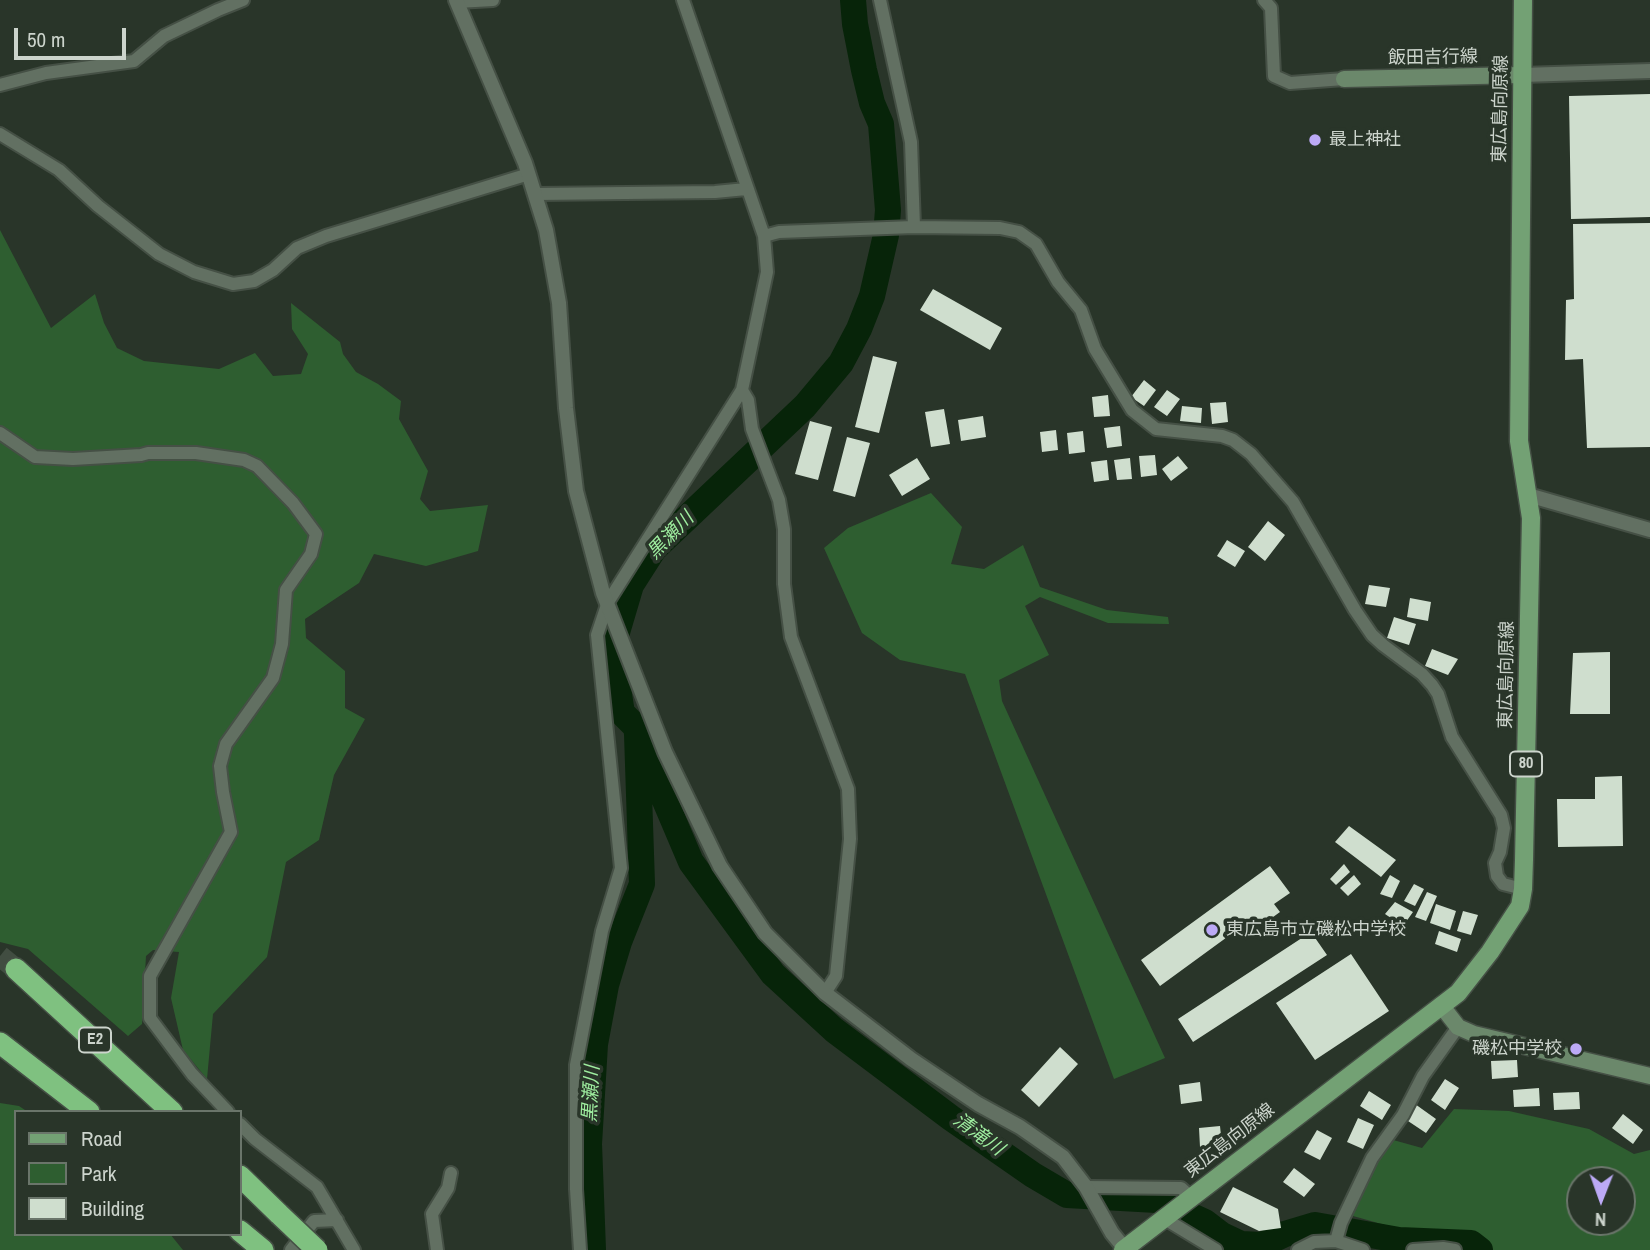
<!DOCTYPE html>
<meta charset="utf-8">
<style>
body{margin:0}
#map{position:relative;width:1650px;height:1250px;overflow:hidden;background:#293529;font-family:"Archivo Narrow",sans-serif}
canvas{display:block}
.legend{position:absolute;left:14px;top:1110px;width:228px;height:126px;box-sizing:border-box;background:#293529;border:2px solid #6a756a;margin:0;padding:9px 12px;list-style:none;font-size:21px;color:#ccd4cc}
.legend li{display:flex;align-items:center;gap:14px;height:35px}
.legend b{width:35px;border:2px solid #6a756a}
.north{position:absolute;left:1566px;top:1166px;width:70px;height:70px;box-sizing:border-box;background:#293529;border:2px solid #6a756a;border-radius:50%;rotate:181deg;font-size:19px;font-weight:700;line-height:28px;text-align:center;color:#ccd4cc}
.north::after{content:'';display:block;margin:auto;width:24px;height:32px;background:#bcaaf6;clip-path:polygon(50% 0,100% 100%,50% 72%,0 100%)}
.scale{position:absolute;left:14px;top:28px;width:112px;height:32px;box-sizing:border-box;border:4px solid #ccd4cc;border-top:0;padding-left:9px;font-size:21px;line-height:24px;white-space:nowrap;color:#ccd4cc;-webkit-text-stroke:5px #293529;paint-order:stroke}
</style>
<div id="map">
<canvas width="1650" height="1250"></canvas>
<ul class="legend">
<li><b style="height:9px;background:#73a174"></b>Road</li>
<li><b style="height:19px;background:#2e5e30"></b>Park</li>
<li><b style="height:19px;background:#cfdece"></b>Building</li>
</ul>
<div class="north">N</div>
<div class="scale">50 m</div>
</div>
<script>
const context = document.querySelector('canvas').getContext('2d');
context.lineJoin = 'round';
function fill(path, color) { context.fillStyle = color; context.fill(path, 'evenodd'); }
const poly = rows => new Path2D(rows.map(r => 'M' + r).join(''));
function strokePath(path, color, width, dash) { context.strokeStyle = color; context.lineWidth = width; context.lineCap = dash ? 'butt' : 'round'; context.setLineDash(dash || []); context.stroke(path); }
function drawText(font, color, halo, rows, align = 'center') {
  context.font = font + ' "Archivo Narrow","Noto Sans JP",sans-serif'; context.lineWidth = 7; context.setLineDash([]); context.textBaseline = 'middle'; context.strokeStyle = halo; context.fillStyle = color; for (const [text, x, y, turn = 0] of rows) {
    context.save(); context.translate(x, y); context.rotate((+turn || 0) * Math.PI / 180); context.textAlign = isNaN(turn) ? turn : align; if (halo) context.strokeText(text, 0, 0); context.fillText(text, 0, 0); context.restore();
  }
}
fill(poly([
 [0,230,51,328,95,294,104,323,117,348,144,361,219,369,255,353,273,376,301,374,308,354,292,329,291,303,340,342,343,354,356,372,378,384,401,401,399,419,428,471,420,499,430,511,488,505,478,551,426,566,374,554,359,583,305,619,306,638,345,671,345,708,365,719,334,775,319,840,286,862,267,957,213,1014,207,1079,183,1050,171,998,179,952,153,950,146,956,142,1024,128,1036,28,949,0,942],
 [931,493,962,527,951,564,984,569,1023,545,1040,587,1107,610,1168,617,1169,624,1108,623,1040,597,1025,606,1049,655,999,680,1002,701,1165,1058,1114,1079,965,674,900,660,862,633,824,548,848,528],
 [0,1103,19,1106,28,1112,16,1112,16,1234,170,1234,183,1250,0,1250],
 [1454,1109,1509,1111,1589,1129,1634,1154,1650,1150,1650,1250,1474,1250,1346,1214,1386,1138,1422,1148],
 [1580,1180,1622,1180,1622,1222,1580,1222]
]), '#2e5e30');
strokePath(poly([
 [643,749,691,862,773,974,834,1030,951,1118,1033,1175,1067,1195,1157,1200,1205,1222,1222,1235,1241,1244,1262,1245,1285,1234,1315,1225,1399,1240,1471,1243,1480,1250],
 [593,1250,589,1144,595,1044,606,985,619,942,642,884,637,734,636,727,622,713,615,670,615,639,631,585,654,549,805,406,841,363,859,329,872,296,886,235,888,210,881,124,872,103,864,70,855,24,853,0]
]), '#072409', 26);
fill(poly([
 [1650,94,1650,217,1571,219,1569,96],
 [1650,223,1650,447,1587,448,1583,359,1565,360,1566,300,1574,299,1573,224],
 [933,289,1002,328,990,350,920,310],
 [873,356,897,362,879,433,855,427],
 [1144,380,1156,390,1144,406,1131,397],
 [1167,390,1180,399,1167,416,1154,407],
 [1108,395,1110,416,1094,417,1092,397],
 [1226,402,1228,422,1212,424,1210,403],
 [1182,406,1202,408,1201,423,1180,421],
 [944,409,950,444,931,447,925,412],
 [983,416,986,437,961,441,958,420],
 [810,421,832,427,818,480,795,474],
 [1120,426,1122,446,1107,448,1104,428],
 [1056,430,1058,450,1042,452,1040,432],
 [1083,431,1085,452,1069,454,1067,433],
 [847,437,870,443,855,497,833,491],
 [1155,455,1157,475,1141,477,1139,456],
 [1178,456,1188,468,1171,481,1162,469],
 [917,458,930,479,902,496,889,475],
 [1130,458,1132,479,1117,480,1114,460],
 [1107,460,1109,480,1094,482,1091,462],
 [1268,521,1285,535,1265,561,1248,547],
 [1227,540,1245,551,1235,567,1217,556],
 [1369,585,1390,588,1386,607,1365,604],
 [1410,598,1431,602,1428,621,1407,617],
 [1394,617,1416,624,1409,645,1387,638],
 [1432,649,1458,659,1448,675,1425,666],
 [1610,652,1610,714,1570,714,1573,653],
 [1622,776,1623,846,1558,847,1557,799,1595,799,1595,777],
 [1349,826,1396,860,1381,877,1335,842],
 [1344,864,1350,872,1336,885,1330,879],
 [1270,866,1290,893,1274,904,1280,912,1251,933,1245,924,1160,986,1141,960],
 [1354,875,1361,884,1348,896,1340,888],
 [1390,875,1400,881,1392,898,1380,894],
 [1414,884,1424,889,1415,906,1404,901],
 [1427,892,1437,896,1426,921,1415,917],
 [1395,902,1413,912,1403,926,1385,914],
 [1436,904,1456,911,1450,930,1430,923],
 [1463,911,1478,915,1471,935,1457,931],
 [1439,931,1461,939,1457,952,1435,944],
 [1311,932,1327,955,1193,1042,1178,1019],
 [1351,954,1389,1011,1315,1060,1276,1003],
 [1060,1047,1078,1064,1039,1107,1021,1090],
 [1517,1060,1518,1077,1492,1079,1491,1061],
 [1445,1079,1459,1088,1445,1110,1431,1100],
 [1200,1082,1202,1101,1181,1104,1179,1085],
 [1539,1088,1540,1106,1514,1107,1513,1090],
 [1369,1091,1391,1105,1382,1120,1360,1106],
 [1579,1092,1580,1109,1554,1110,1553,1093],
 [1415,1104,1436,1119,1426,1133,1405,1119],
 [1623,1114,1643,1130,1633,1144,1612,1128],
 [1358,1118,1374,1125,1363,1149,1347,1142],
 [1220,1126,1222,1145,1200,1147,1199,1128],
 [1317,1130,1332,1138,1320,1160,1304,1152],
 [1294,1168,1315,1184,1304,1197,1283,1182],
 [1233,1187,1278,1209,1281,1228,1259,1231,1220,1212]
]), '#cfdece');
strokePath(poly([
 [0,956,16,969]
]), '#414d41', 21, [21, 10]);
const minor = poly([
 [880,0,911,142,914,227],
 [1264,0,1271,8,1274,76,1290,83,1344,79],
 [457,2,493,0],
 [0,85,46,73,134,61,164,36,218,10,243,0],
 [0,134,59,170,98,206,159,254,194,272,233,284,254,281,273,270,297,248,326,236,529,174],
 [536,194,715,192,746,189],
 [764,236,779,232,914,227,1000,228,1019,232,1036,244,1058,282,1081,310,1095,349,1132,410,1156,429,1222,436,1233,440,1251,454,1293,502,1355,610,1372,635,1383,645,1422,674,1432,685,1438,694,1452,737,1501,815,1504,828,1500,852,1495,863,1497,876,1503,884,1523,889],
 [742,390,748,400,752,429,779,500,784,529,784,584,791,637,848,789,850,839,836,976,825,993],
 [0,433,35,457,73,459,141,455,148,453,196,453,244,460,257,466,293,503,316,534,311,554,286,590,282,644,273,678,226,744,220,766,223,792,231,832,150,976,150,1018,192,1074,228,1112],
 [240,1124,255,1139,317,1187,354,1250],
 [1086,1187,1181,1188,1192,1198],
 [1165,1219,1216,1250],
 [1336,1241,1341,1223,1372,1158,1403,1115,1423,1076,1458,1027],
 [291,1250,314,1221,337,1220],
 [437,1250,432,1214,448,1188,451,1173],
 [580,1250,576,1189,576,1065,602,931,621,868,597,635,608,602,742,390,767,272,764,236,683,0],
 [1298,1250,1314,1242,1336,1241,1363,1250],
 [1413,1250,1443,1248,1455,1250]
]);
const tertiary = poly([
 [456,0,525,163,546,230,559,303,566,408,576,491,603,593,665,752,720,866,765,933,825,993,911,1059,978,1104,1020,1127,1063,1157,1086,1187,1112,1233,1125,1249],
 [1522,75,1650,71],
 [1528,495,1650,530]
]);
const secondary = poly([
 [1344,79,1522,75],
 [1441,1005,1458,1027,1474,1034,1650,1076]
]);
const primary = poly([
 [1123,1250,1458,993,1490,952,1520,906,1523,889,1524,860,1531,518,1519,441,1523,0]
]);
const motorway = poly([
 [16,969,172,1112],
 [0,1043,89,1112],
 [240,1176,279,1214],
 [240,1231,263,1250]
]);
strokePath(minor, '#455045', 16);
strokePath(tertiary, '#455045', 18);
strokePath(secondary, '#455045', 19);
strokePath(primary, '#455045', 21);
strokePath(motorway, '#455045', 24);
strokePath(minor, '#627062', 12);
strokePath(tertiary, '#627062', 14);
strokePath(secondary, '#6b886b', 16);
strokePath(primary, '#73a174', 18);
strokePath(motorway, '#7fc180', 21);
const motorwayBridge = poly([
 [279,1214,317,1250]
]);
strokePath(motorwayBridge, '#455045', 24, []);
strokePath(motorwayBridge, '#7fc180', 21);
for (const [x, y, r, color] of [
 [1315,140,7,"#bcaaf6"],
 [1212,930,7,"#bcaaf6"],
 [1576,1049,7,"#bcaaf6"]
]) { const dot = new Path2D(); dot.arc(x, y, r, 0, 2 * Math.PI); context.fillStyle = color; context.fill(dot); strokePath(dot, '#293529', 2.5); }
for (const [x, y, w] of [
 [1526,764,32],
 [95,1040,32]
]) { const box = new Path2D(); box.roundRect(x - w / 2, y - 12.5, w, 25, 5); context.fillStyle = '#293529'; context.fill(box); strokePath(box, '#ccd4cc', 2); }
drawText('bold 16px', '#ccd4cc', null, [
 ["80",1526,764],
 ["E2",95,1040]
]);
drawText('18px', '#ccd4cc', '#293529', [
 ["飯田吉行線",1433,58,-1],
 ["東広島向原線",1501,109,-89],
 ["東広島向原線",1507,675,-89],
 ["東広島向原線",1230,1141,-38]
]);
drawText('18px', '#ccd4cc', '#293529', [
 ["最上神社",1329,140],
 ["東広島市立磯松中学校",1226,930],
 ["磯松中学校",1562,1049,"right"]
], 'left');
drawText('italic 19px', '#9eed9f', '#293529', [
 ["黒瀬川",671,536,-46],
 ["黒瀬川",592,1094,-87],
 ["清滝川",978,1135,36]
]);
</script>
